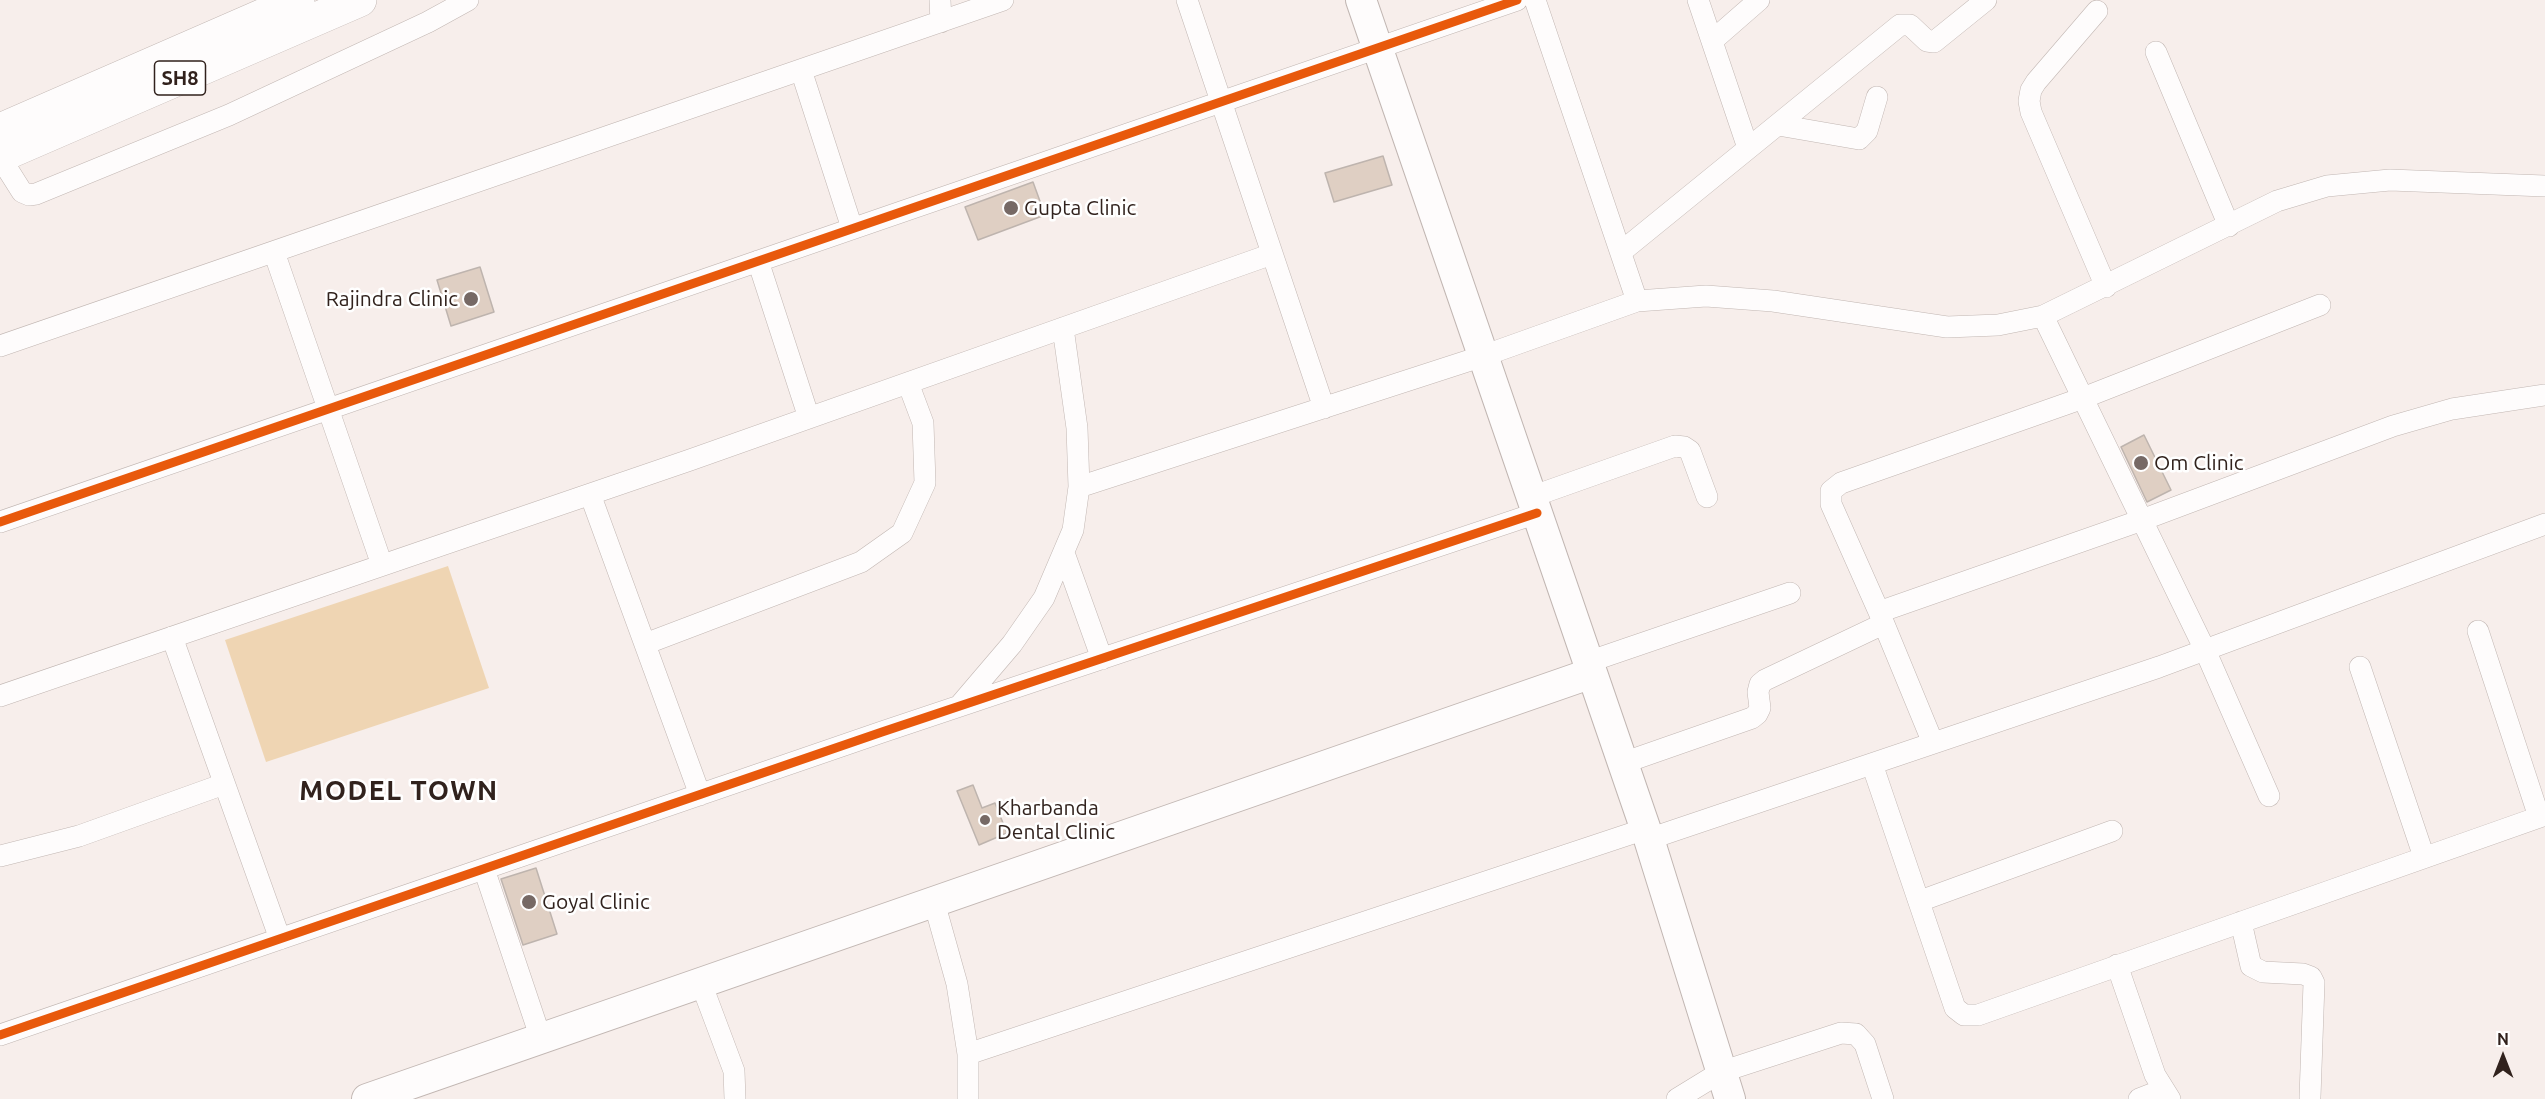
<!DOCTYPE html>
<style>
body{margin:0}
#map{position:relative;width:2545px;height:1099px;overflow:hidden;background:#f7eeeb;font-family:Ubuntu,sans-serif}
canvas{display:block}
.north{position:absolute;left:2473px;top:1027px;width:60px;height:60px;-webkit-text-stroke:4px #fff;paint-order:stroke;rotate:0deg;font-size:16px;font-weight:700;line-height:24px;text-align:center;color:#31221d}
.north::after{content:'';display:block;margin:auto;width:21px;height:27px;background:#31221d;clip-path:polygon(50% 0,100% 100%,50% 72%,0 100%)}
</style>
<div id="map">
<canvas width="2545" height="1099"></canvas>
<div class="north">N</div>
</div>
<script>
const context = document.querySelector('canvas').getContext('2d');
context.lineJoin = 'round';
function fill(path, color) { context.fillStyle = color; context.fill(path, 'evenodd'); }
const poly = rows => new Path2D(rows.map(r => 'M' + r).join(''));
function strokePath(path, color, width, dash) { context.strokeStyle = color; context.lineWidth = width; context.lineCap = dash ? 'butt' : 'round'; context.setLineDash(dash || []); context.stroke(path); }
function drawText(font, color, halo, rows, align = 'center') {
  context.font = font + ' Ubuntu,sans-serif'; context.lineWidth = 5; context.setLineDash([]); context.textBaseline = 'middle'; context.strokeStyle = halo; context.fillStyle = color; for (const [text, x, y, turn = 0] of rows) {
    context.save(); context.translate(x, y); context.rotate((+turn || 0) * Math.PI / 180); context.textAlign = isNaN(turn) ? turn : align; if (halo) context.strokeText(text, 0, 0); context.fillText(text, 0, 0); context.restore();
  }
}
fill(poly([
 [448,566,489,688,266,762,225,640]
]), '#efd5b3');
const building = poly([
 [1383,156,1392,185,1334,202,1325,173,1383,156],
 [1033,182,1045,215,978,240,965,207,1033,182],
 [480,267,494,312,451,326,437,280,480,267],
 [2144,435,2171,490,2147,502,2121,447,2144,435],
 [973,785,982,808,995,803,1007,833,979,845,957,791,973,785],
 [536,868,557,934,523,945,501,879,536,868]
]);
fill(building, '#dfcfc3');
strokePath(building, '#beb4ae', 1.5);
const street = poly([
 [940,0,941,22],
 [1187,0,1324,408],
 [1535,0,1637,301],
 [1698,0,1748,148],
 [2097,11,2036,82,2031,90,2029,101,2031,112,2106,287],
 [1712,41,1759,0],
 [2156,52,2229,226],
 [801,70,852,228],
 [1778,125,1859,139,1867,131,1877,97],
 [0,157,22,192,29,195,36,194,229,115,428,22,468,0],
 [274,252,382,565],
 [1621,252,1900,25,1910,25,1927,41,1934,42,1986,0],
 [758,261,809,418],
 [2043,316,2205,650,2269,796],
 [0,346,1003,0],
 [1079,487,1483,356,1637,301,1706,296,1773,301,1947,327,1998,325,2043,316,2277,201,2327,186,2390,180,2545,186],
 [590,494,700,795],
 [1531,497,1675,446,1684,447,1690,451,1707,497],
 [0,522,1517,0],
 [1064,553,1102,659],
 [1879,612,2142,520,2393,426,2452,409,2545,395],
 [2478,631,2539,817],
 [172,637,280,939],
 [645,644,861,562,902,533,925,483,923,423,908,383],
 [1588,662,1790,593],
 [2360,667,2424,857],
 [0,696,690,460,1272,254],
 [960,705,1012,644,1044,598,1073,530,1079,487,1077,428,1063,328],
 [1933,743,1879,612,1831,504,1831,491,1841,483,2083,398,2320,305],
 [1623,763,1752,718,1757,714,1760,708,1758,692,1760,684,1765,680,1883,624],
 [1872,764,1955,1008,1964,1015,1978,1015,2545,815],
 [1649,839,2159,667,2545,524],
 [0,856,79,836,224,784],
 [484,869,541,1039],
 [1920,901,2112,831],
 [934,902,957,984,968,1054,968,1099],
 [2241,922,2251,966,2263,972,2303,974,2311,977,2314,983,2310,1097],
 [2117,965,2155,1075,2170,1099],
 [701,983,734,1071,735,1099],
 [0,1035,882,732,1537,513],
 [968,1054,1645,829],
 [1677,1099,1721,1072,1841,1033,1856,1034,1865,1044,1883,1099],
 [2139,1099,2162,1090]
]);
const secondary = poly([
 [1361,0,1649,839,1730,1099],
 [367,1099,1592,673]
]);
const primary = poly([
 [0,130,298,0],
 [0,156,360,0]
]);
strokePath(street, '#c1b6b2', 22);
strokePath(secondary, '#c1b6b2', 32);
strokePath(primary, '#c1b6b2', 34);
strokePath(street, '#fefcfc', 21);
strokePath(secondary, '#fefcfc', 30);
strokePath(primary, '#fefcfc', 33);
strokePath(poly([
 [0,522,1517,0],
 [0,1035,882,732,1537,513]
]), '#e8590c', 9);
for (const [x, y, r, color] of [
 [1011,208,8,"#766965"],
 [471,299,8,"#766965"],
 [2141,463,8,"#766965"],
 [985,820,6,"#766965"],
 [529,902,8,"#766965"]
]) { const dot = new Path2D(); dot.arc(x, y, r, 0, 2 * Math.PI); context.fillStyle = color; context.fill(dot); strokePath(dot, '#fff', 2); }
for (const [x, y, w] of [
 [180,78,51]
]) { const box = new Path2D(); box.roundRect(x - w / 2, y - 17, w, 34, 4.5); context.fillStyle = '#fff'; context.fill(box); strokePath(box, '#31221d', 1.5); }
drawText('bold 20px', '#31221d', null, [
 ["SH8",180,78]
]);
drawText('21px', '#31221d', '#fff', [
 ["Gupta Clinic",1024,208],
 ["Rajindra Clinic",458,299,"right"],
 ["Om Clinic",2154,463],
 ["Kharbanda",997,808],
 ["Dental Clinic",997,832],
 ["Goyal Clinic",542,902]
], 'left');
context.letterSpacing = '1.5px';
drawText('bold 27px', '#31221d', '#fff', [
 ["MODEL TOWN",399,791]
]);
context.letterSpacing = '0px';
</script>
